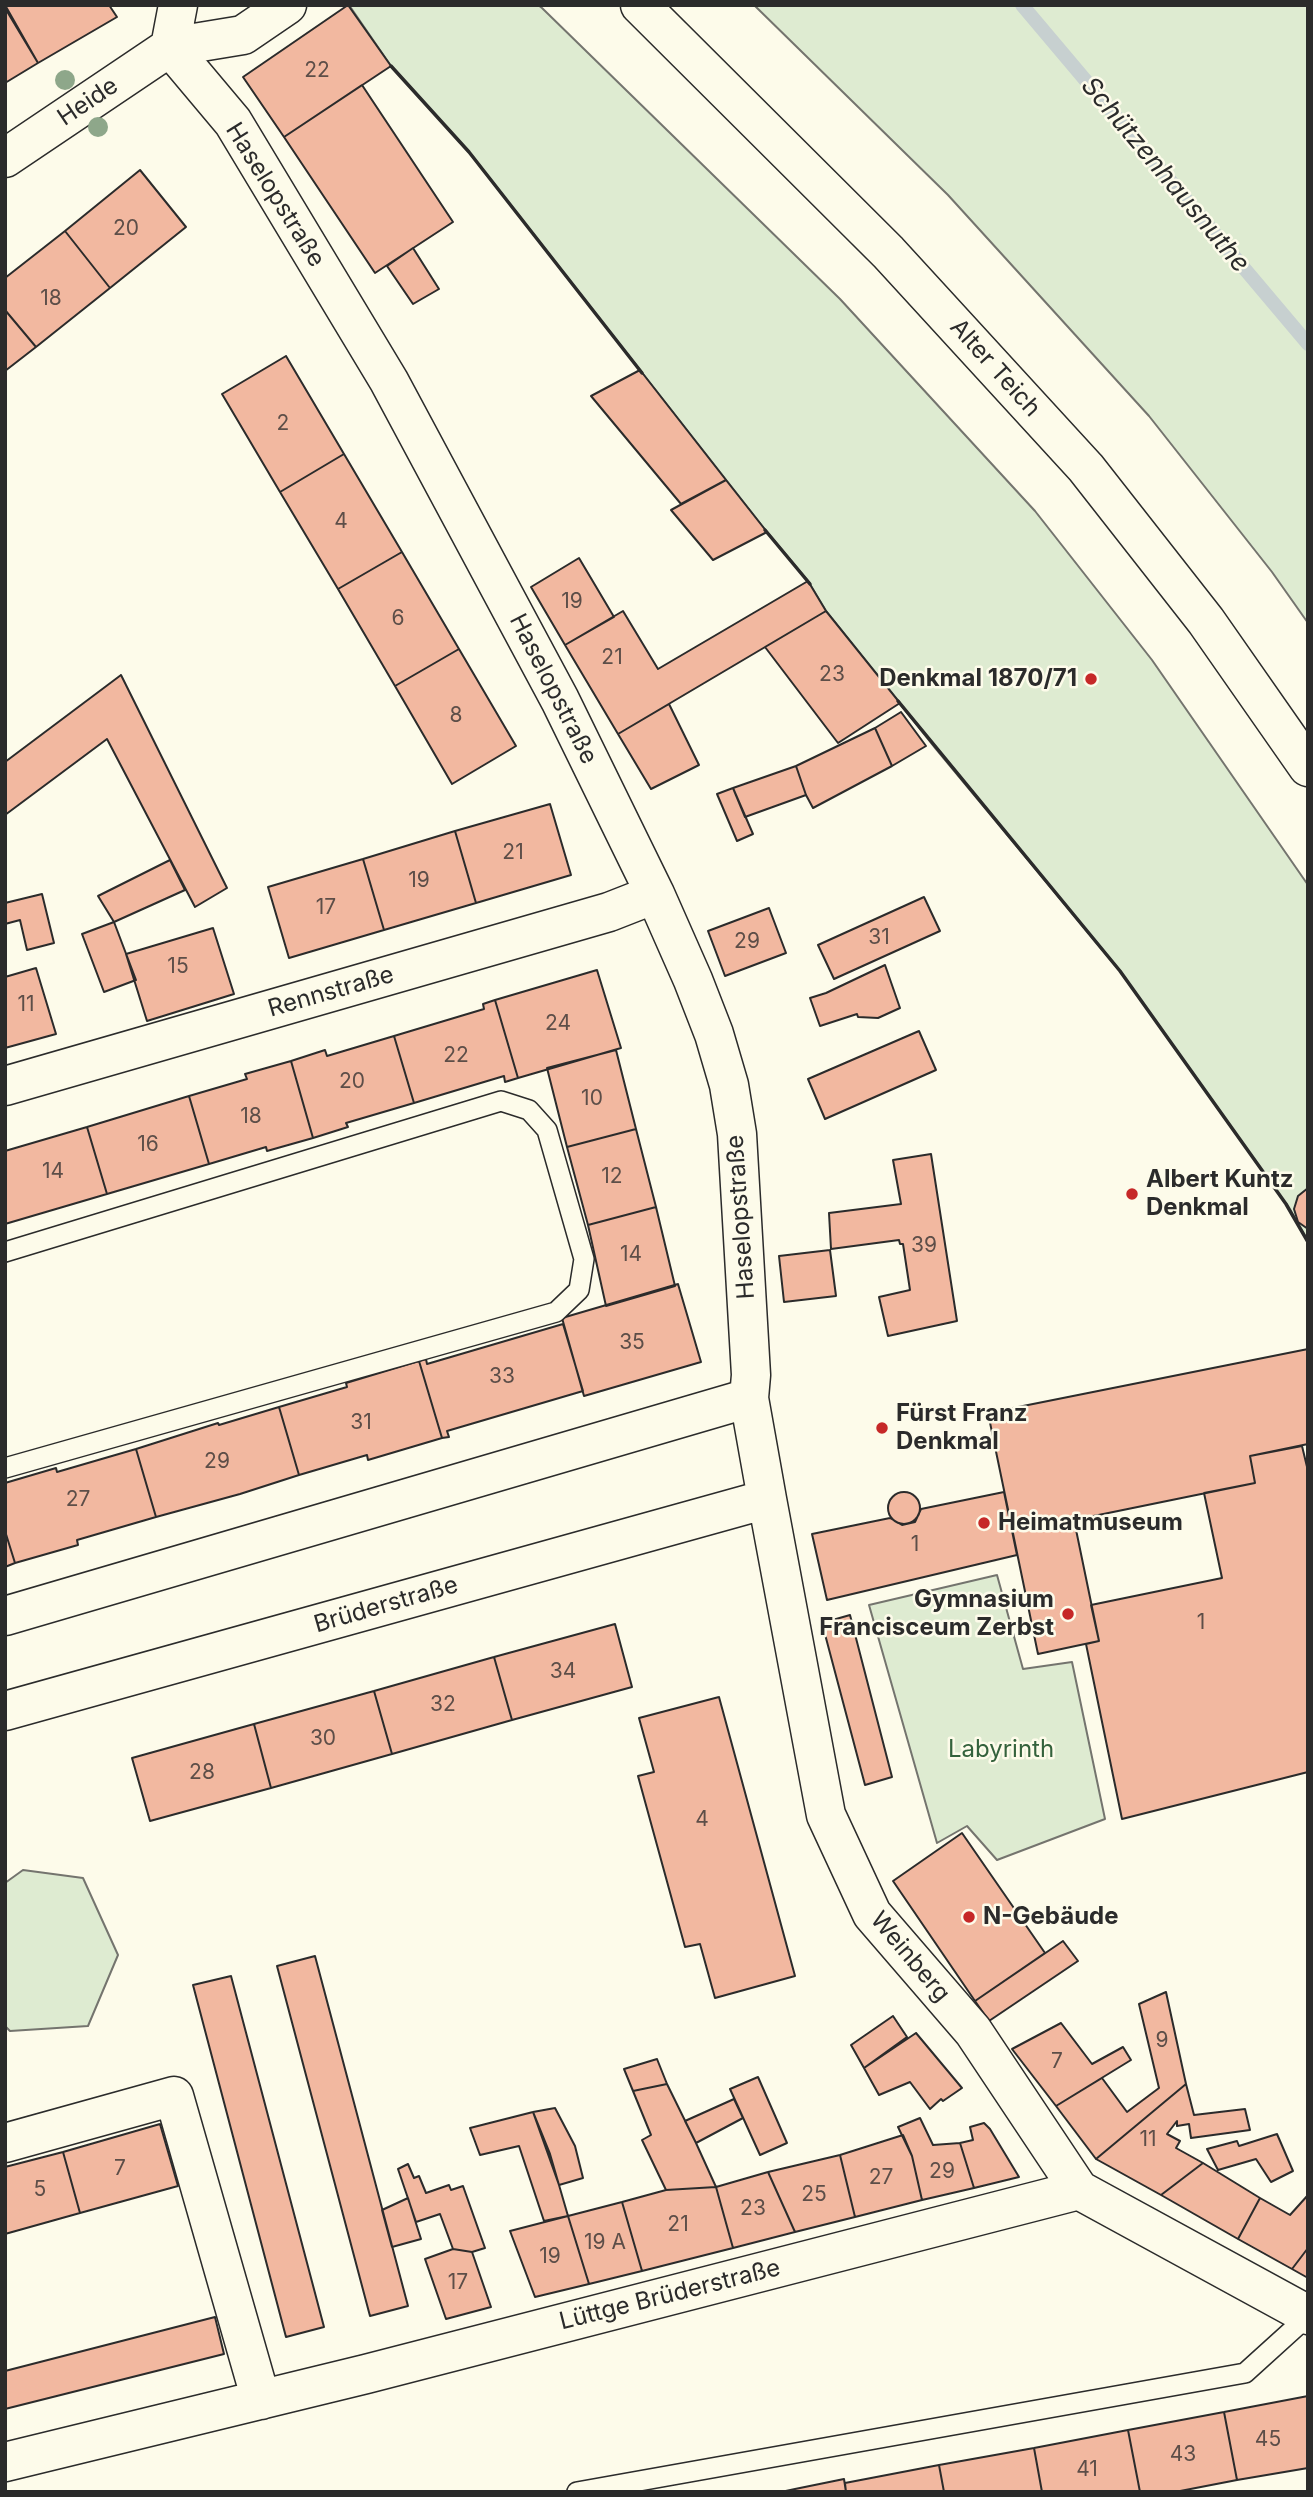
<!DOCTYPE html>
<meta charset="utf-8">
<style>
body{margin:0}
#map{position:relative;width:1313px;height:2497px;overflow:hidden;background:#fdfbea;font-family:Inter,sans-serif}
canvas{display:block}
.frame{position:absolute;inset:0;border:7px solid #2b2b2b;pointer-events:none}
</style>
<div id="map">
<canvas width="1313" height="2497"></canvas>
<div class="frame"></div>
</div>
<script>
const context = document.querySelector('canvas').getContext('2d');
context.lineJoin = 'round';
function fill(path, color) { context.fillStyle = color; context.fill(path, 'evenodd'); }
const poly = rows => new Path2D(rows.map(r => 'M' + r).join(''));
function strokePath(path, color, width, dash) { context.strokeStyle = color; context.lineWidth = width; context.lineCap = dash ? 'butt' : 'round'; context.setLineDash(dash || []); context.stroke(path); }
function drawText(font, color, halo, rows, align = 'center') {
  context.font = font + ' Inter,sans-serif'; context.lineWidth = 5; context.setLineDash([]); context.textBaseline = 'middle'; context.strokeStyle = halo; context.fillStyle = color; for (const [text, x, y, turn = 0] of rows) {
    context.save(); context.translate(x, y); context.rotate((+turn || 0) * Math.PI / 180); context.textAlign = isNaN(turn) ? turn : align; if (halo) context.strokeText(text, 0, 0); context.fillText(text, 0, 0); context.restore();
  }
}
const green = poly([
 [349,5,538,5,542,8,840,299,1035,511,1152,660,1308,885,1308,1242,1286,1204,1120,971,936,749,826,611,808,581,767,532,469,152,391,66,349,5],
 [754,5,1308,5,1308,623,1272,572,1149,416,948,195,754,5],
 [997,1575,1023,1669,1072,1662,1105,1819,997,1860,967,1826,937,1843,869,1605,997,1575],
 [23,1870,83,1878,118,1955,88,2026,10,2031,5,2026,5,1883,23,1870]
]);
fill(green, '#deebd1');
strokePath(green, '#74746e', 2);
strokePath(poly([
 [1022,5,1308,344]
]), '#c7d0d0', 14);
const building = poly([
 [5,5,109,5,117,17,38,63,5,5],
 [348,5,391,66,284,137,243,77,348,5],
 [5,8,38,63,5,83,5,8],
 [362,85,453,222,375,273,284,137,362,85],
 [140,170,186,227,110,288,65,231,140,170],
 [65,231,110,288,36,347,5,310,5,278,65,231],
 [413,248,439,289,413,304,387,266,413,248],
 [5,310,36,347,5,371,5,310],
 [286,356,344,454,280,492,222,394,286,356],
 [640,370,726,480,681,504,591,396,640,370],
 [344,454,402,552,338,589,280,492,344,454],
 [726,480,767,532,713,560,671,510,726,480],
 [402,552,459,649,395,686,338,589,402,552],
 [579,558,614,617,565,645,531,587,579,558],
 [808,581,826,611,618,734,565,645,623,611,658,669,808,581],
 [826,611,900,703,838,743,765,647,826,611],
 [459,649,516,746,452,784,395,686,459,649],
 [121,675,227,888,195,907,107,739,5,815,5,762,121,675],
 [669,704,699,765,651,789,618,734,669,704],
 [901,712,926,746,892,766,875,728,901,712],
 [875,728,892,766,813,808,806,795,796,766,875,728],
 [796,766,806,795,745,817,733,788,796,766],
 [733,788,753,834,737,841,717,794,733,788],
 [550,804,571,875,476,903,455,831,550,804],
 [455,831,476,903,384,930,363,859,455,831],
 [363,859,384,930,289,958,268,887,363,859],
 [170,860,185,890,114,922,98,896,170,860],
 [42,894,54,943,27,950,20,920,5,924,5,903,42,894],
 [924,897,940,931,834,979,818,945,924,897],
 [769,908,786,953,725,976,708,931,769,908],
 [114,922,136,980,104,992,82,934,114,922],
 [213,928,234,994,147,1021,126,954,213,928],
 [885,965,900,1008,878,1018,858,1017,857,1014,820,1026,810,998,826,993,885,965],
 [36,968,56,1034,5,1048,5,977,36,968],
 [597,970,621,1048,518,1078,495,1000,597,970],
 [495,1000,518,1078,505,1082,504,1076,414,1103,394,1036,484,1009,483,1004,495,1000],
 [919,1031,936,1070,825,1119,808,1079,919,1031],
 [394,1036,414,1103,346,1123,348,1127,313,1138,291,1061,325,1050,327,1056,394,1036],
 [616,1050,636,1129,567,1147,547,1068,616,1050],
 [291,1061,313,1138,267,1151,266,1147,209,1164,189,1096,247,1079,245,1074,291,1061],
 [189,1096,209,1164,107,1194,87,1127,189,1096],
 [87,1127,107,1194,5,1224,5,1151,87,1127],
 [636,1129,656,1207,588,1225,567,1147,636,1129],
 [931,1154,957,1321,888,1336,879,1297,910,1290,903,1244,900,1244,899,1240,831,1249,829,1213,901,1204,893,1160,931,1154],
 [1308,1188,1308,1229,1298,1222,1294,1209,1298,1196,1308,1188],
 [656,1207,675,1286,606,1306,588,1225,656,1207],
 [830,1250,836,1296,784,1302,779,1256,830,1250],
 [678,1284,701,1362,584,1396,562,1318,678,1284],
 [563,1324,583,1391,447,1431,449,1437,442,1438,419,1361,426,1359,427,1364,563,1324],
 [1308,1349,1308,1444,1250,1456,1255,1483,1074,1520,1099,1641,1038,1654,988,1413,1308,1349],
 [419,1361,442,1438,368,1460,367,1455,299,1475,279,1407,347,1387,346,1383,419,1361],
 [279,1407,299,1475,240,1494,156,1517,136,1449,218,1423,219,1425,279,1407],
 [1302,1446,1308,1471,1308,1772,1122,1819,1086,1644,1099,1641,1091,1605,1222,1578,1204,1493,1255,1483,1250,1456,1302,1446],
 [136,1449,156,1517,77,1540,78,1545,15,1563,5,1531,5,1483,56,1468,57,1472,136,1449],
 '888 1508a16 16 0 1 1 32 0a16 16 0 1 1-32 0Z',
 [1004,1492,1017,1555,827,1600,812,1534,890,1518,902,1525,915,1522,921,1509,1004,1492],
 [5,1531,15,1563,5,1567,5,1531],
 [850,1615,892,1777,865,1785,822,1623,850,1615],
 [615,1624,632,1687,512,1720,494,1657,615,1624],
 [494,1657,512,1720,392,1754,374,1691,494,1657],
 [374,1691,392,1754,271,1788,254,1724,374,1691],
 [719,1697,795,1976,715,1998,700,1944,685,1947,638,1776,654,1772,639,1718,719,1697],
 [254,1724,271,1788,150,1821,132,1758,254,1724],
 [962,1833,1045,1953,975,2001,893,1881,962,1833],
 [1063,1941,1078,1961,989,2021,975,2001,1063,1941],
 [315,1956,408,2306,370,2316,277,1966,315,1956],
 [231,1976,324,2327,286,2337,193,1985,231,1976],
 [1166,1992,1186,2084,1096,2159,1056,2106,1102,2078,1127,2112,1159,2088,1139,2004,1166,1992],
 [893,2016,907,2037,864,2068,851,2045,893,2016],
 [1061,2023,1092,2064,1123,2047,1131,2060,1056,2106,1012,2049,1061,2023],
 [916,2033,962,2088,943,2101,941,2099,930,2109,910,2082,879,2095,864,2068,916,2033],
 [657,2059,667,2084,633,2091,624,2069,657,2059],
 [758,2077,787,2143,760,2155,730,2089,758,2077],
 [667,2084,696,2143,716,2187,666,2190,642,2140,651,2135,633,2091,667,2084],
 [1186,2084,1194,2115,1245,2109,1250,2130,1191,2138,1189,2124,1177,2126,1177,2121,1167,2134,1180,2141,1176,2148,1203,2163,1161,2195,1096,2159,1186,2084],
 [734,2099,743,2118,696,2143,685,2121,734,2099],
 [555,2108,575,2146,583,2178,559,2185,533,2112,555,2108],
 [533,2112,550,2154,568,2216,544,2221,519,2146,480,2155,470,2128,533,2112],
 [920,2118,933,2145,960,2143,974,2188,922,2200,912,2156,898,2127,920,2118],
 [984,2123,990,2129,1019,2177,974,2188,960,2143,973,2140,970,2127,984,2123],
 [160,2124,178,2186,80,2213,63,2152,160,2124],
 [1277,2134,1293,2171,1271,2182,1256,2159,1218,2170,1207,2149,1237,2141,1239,2146,1277,2134],
 [903,2135,912,2156,922,2200,855,2217,840,2155,903,2135],
 [63,2152,80,2213,5,2234,5,2167,63,2152],
 [840,2155,855,2217,795,2232,768,2172,840,2155],
 [1203,2163,1260,2198,1238,2239,1161,2195,1203,2163],
 [408,2164,414,2178,419,2176,426,2193,449,2185,451,2190,463,2186,485,2248,472,2252,453,2249,440,2214,416,2222,398,2169,408,2164],
 [768,2172,795,2232,733,2248,716,2187,768,2172],
 [716,2187,733,2248,642,2271,622,2202,666,2190,716,2187],
 [1308,2195,1308,2248,1292,2269,1238,2239,1260,2198,1290,2215,1308,2195],
 [408,2198,421,2239,392,2247,382,2210,408,2198],
 [622,2202,642,2271,589,2284,568,2216,622,2202],
 [568,2216,589,2284,535,2297,510,2231,568,2216],
 [1308,2248,1308,2278,1292,2269,1308,2248],
 [453,2249,472,2252,491,2307,446,2319,425,2259,453,2249],
 [215,2317,224,2354,5,2409,5,2371,215,2317],
 [1308,2396,1308,2468,1237,2480,1224,2412,1308,2396],
 [1224,2412,1237,2480,1175,2492,1140,2492,1128,2430,1224,2412],
 [1128,2430,1140,2492,1042,2492,1034,2448,1128,2430],
 [1034,2448,1042,2492,944,2492,939,2465,1034,2448],
 [939,2465,944,2492,846,2492,845,2483,939,2465],
 [844,2479,846,2492,781,2492,795,2489,844,2479]
]);
fill(building, '#f2b8a0');
strokePath(building, '#2b2b2b', 2);
const lane = poly([
 [5,1252,501,1101,529,1110,547,1130,584,1259,579,1290,556,1312,5,1468],
 [577,2492,1245,2373,1308,2316]
]);
const street = poly([
 [170,47,233,122,389,381,560,700,655,894,693,980,714,1034,729,1085,737,1134,751,1375,749,1398,767,1499,826,1815,872,1914,973,2031,1079,2190,1308,2315],
 [170,47,178,5],
 [5,158,170,47,243,35,287,5],
 [5,1086,609,912,655,894],
 [5,1616,749,1398],
 [5,1711,767,1499],
 [5,2143,174,2096,261,2400],
 [5,2462,366,2374,1079,2190]
]);
const secondary = poly([
 [640,5,888,252,1086,468,1206,621,1308,767]
]);
strokePath(lane, '#2b2b2b', 22);
strokePath(street, '#2b2b2b', 41);
strokePath(secondary, '#2b2b2b', 41);
strokePath(lane, '#fdfbea', 19);
strokePath(street, '#fdfbea', 38);
strokePath(secondary, '#fdfbea', 38);
strokePath(poly([
 [391,66,469,152,642,373],
 [765,530,810,584],
 [898,701,1120,971,1286,1204,1308,1242]
]), '#2b2b2b', 3.5);
context.fillStyle = '#8ea78a';
for (const [x, y] of [
 [65,80],
 [98,127]
]) { context.beginPath(); context.arc(x, y, 10, 0, 2 * Math.PI); context.fill(); }
for (const [x, y, r, color] of [
 [1091,679,7,"#c62828"],
 [1132,1194,7,"#c62828"],
 [882,1428,7,"#c62828"],
 [984,1523,7,"#c62828"],
 [1068,1614,7,"#c62828"],
 [969,1917,7,"#c62828"]
]) { const dot = new Path2D(); dot.arc(x, y, r, 0, 2 * Math.PI); context.fillStyle = color; context.fill(dot); strokePath(dot, '#fdfbea', 2.5); }
drawText('21px', '#5d4e48', null, [
 ["22",317,71],
 ["20",126,229],
 ["18",51,299],
 ["2",283,424],
 ["4",341,522],
 ["19",572,602],
 ["6",398,619],
 ["21",612,658],
 ["23",832,675],
 ["8",456,716],
 ["21",513,853],
 ["19",419,881],
 ["17",326,908],
 ["31",879,938],
 ["29",747,942],
 ["15",178,967],
 ["11",26,1005],
 ["24",558,1024],
 ["22",456,1056],
 ["20",352,1082],
 ["10",592,1099],
 ["18",251,1117],
 ["16",148,1145],
 ["14",53,1172],
 ["12",612,1177],
 ["39",924,1246],
 ["14",631,1255],
 ["35",632,1343],
 ["33",502,1377],
 ["31",361,1423],
 ["29",217,1462],
 ["27",78,1500],
 ["1",915,1545],
 ["1",1201,1623],
 ["34",563,1672],
 ["32",443,1705],
 ["30",323,1739],
 ["28",202,1773],
 ["4",702,1820],
 ["9",1162,2041],
 ["7",1057,2062],
 ["11",1148,2140],
 ["7",120,2169],
 ["29",942,2172],
 ["27",881,2178],
 ["5",40,2190],
 ["25",814,2195],
 ["23",753,2209],
 ["21",678,2225],
 ["19 A",605,2243],
 ["19",550,2257],
 ["17",458,2283],
 ["45",1268,2440],
 ["43",1183,2455],
 ["41",1087,2470]
]);
drawText('24px', '#2b2b2b', '#fdfbea', [
 ["Heide",88,102,-34],
 ["Haselopstraße",275,195,58],
 ["Alter Teich",995,368,48],
 ["Haselopstraße",553,689,63],
 ["Rennstraße",331,992,-16],
 ["Haselopstraße",741,1217,-94],
 ["Brüderstraße",386,1605,-16],
 ["Weinberg",910,1957,50],
 ["Lüttge Brüderstraße",670,2295,-14]
]);
drawText('bold 24px', '#2b2b2b', '#fdfbea', [
 ["Denkmal 1870/71",1077,679,"right"],
 ["Albert Kuntz",1146,1180],
 ["Denkmal",1146,1208],
 ["Fürst Franz",896,1414],
 ["Denkmal",896,1442],
 ["Heimatmuseum",998,1523],
 ["Gymnasium",1054,1600,"right"],
 ["Francisceum Zerbst",1054,1628,"right"],
 ["N-Gebäude",983,1917]
], 'left');
drawText('24px', '#34623c', '#fdfbea', [
 ["Labyrinth",1001,1750]
]);
drawText('italic 26px', '#2b2b2b', '#fdfbea', [
 ["Schützenhausnuthe",1165,175,50]
]);
</script>
